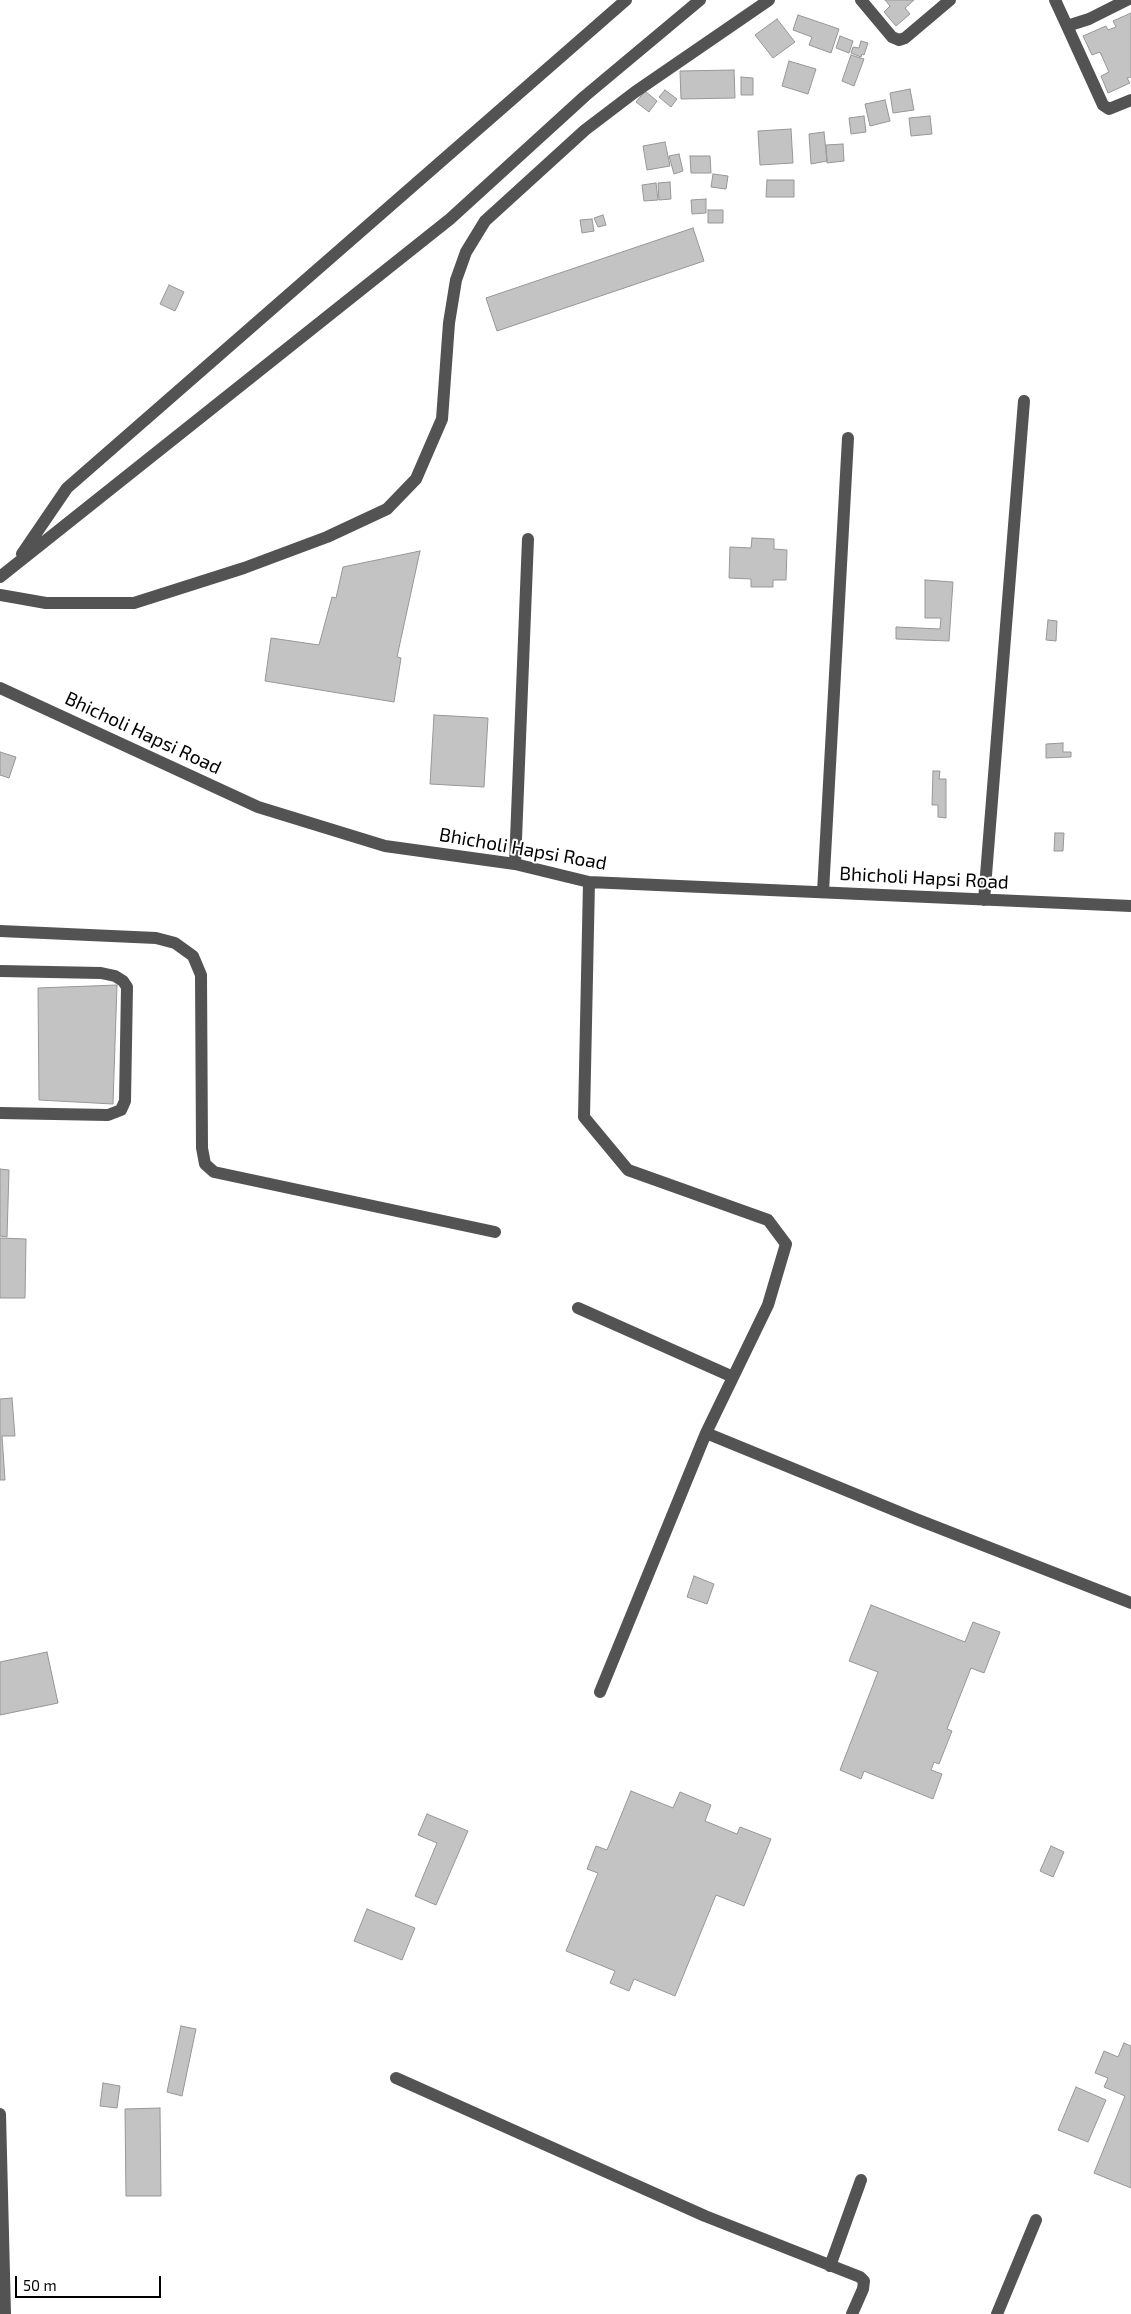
<!DOCTYPE html>
<style>
body{margin:0}
#map{position:relative;width:1131px;height:2314px;overflow:hidden;background:#fff;font-family:"Exo 2",sans-serif}
canvas{display:block}
.scale{position:absolute;left:15px;top:2276px;width:146px;height:22px;box-sizing:border-box;border:2px solid #000;border-top:0;padding-left:6px;font-size:15px;line-height:18px;white-space:nowrap;color:#000;-webkit-text-stroke:4px #fff;paint-order:stroke}
</style>
<div id="map">
<canvas width="1131" height="2314"></canvas>
<div class="scale">50 m</div>
</div>
<script>
const context = document.querySelector('canvas').getContext('2d');
context.lineJoin = 'round';
function fill(path, color) { context.fillStyle = color; context.fill(path, 'evenodd'); }
const poly = rows => new Path2D(rows.map(r => 'M' + r).join(''));
function strokePath(path, color, width, dash) { context.strokeStyle = color; context.lineWidth = width; context.lineCap = dash ? 'butt' : 'round'; context.setLineDash(dash || []); context.stroke(path); }
function drawText(font, color, halo, rows, align = 'center') {
  context.font = font + ' "Exo 2",sans-serif'; context.lineWidth = 4; context.setLineDash([]); context.textBaseline = 'middle'; context.strokeStyle = halo; context.fillStyle = color; for (const [text, x, y, turn = 0] of rows) {
    context.save(); context.translate(x, y); context.rotate((+turn || 0) * Math.PI / 180); context.textAlign = isNaN(turn) ? turn : align; if (halo) context.strokeText(text, 0, 0); context.fillText(text, 0, 0); context.restore();
  }
}
const building = poly([
 [885,0,914,0,905,8,910,14,896,26,884,12,890,6,885,0],
 [1131,13,1131,77,1127,78,1130,83,1108,93,1101,76,1109,72,1100,52,1092,55,1083,36,1106,26,1108,30,1116,27,1113,21,1131,13],
 [798,15,839,29,831,53,809,45,812,37,793,30,798,15],
 [777,19,795,42,773,58,755,35,777,19],
 [840,36,853,41,849,53,836,48,840,36],
 [861,41,868,43,864,55,862,54,861,57,851,53,853,47,859,48,861,41],
 [851,55,864,59,854,86,842,81,851,55],
 [789,61,816,69,808,94,782,86,789,61],
 [734,70,735,98,681,99,680,71,734,70],
 [741,77,753,78,753,95,741,95,741,77],
 [910,89,914,110,893,113,890,93,910,89],
 [665,90,677,99,671,107,659,97,665,90],
 [645,91,657,101,649,112,636,102,645,91],
 [885,100,890,121,870,126,865,104,885,100],
 [864,116,866,132,851,134,849,118,864,116],
 [930,116,932,134,911,136,909,118,930,116],
 [791,129,793,163,760,165,758,131,791,129],
 [824,132,827,161,811,164,809,134,824,132],
 [665,142,670,166,647,170,643,146,665,142],
 [843,144,844,161,827,163,826,145,843,144],
 [679,154,683,171,674,174,669,156,679,154],
 [690,156,710,156,711,173,691,173,690,156],
 [713,174,728,176,726,189,711,187,713,174],
 [767,180,794,180,794,197,766,197,767,180],
 [670,182,671,199,659,200,658,183,670,182],
 [656,183,658,200,644,201,642,185,656,183],
 [706,199,706,213,692,214,691,200,706,199],
 [708,210,723,210,723,223,708,223,708,210],
 [603,215,606,225,598,227,594,218,603,215],
 [592,219,594,231,582,233,580,220,592,219],
 [693,228,704,261,497,331,486,298,693,228],
 [169,285,184,292,175,311,160,304,169,285],
 [752,538,774,539,774,549,787,550,786,580,773,580,773,587,751,587,751,579,729,578,730,547,751,548,752,538],
 [420,551,397,657,401,658,394,702,265,681,271,638,319,645,332,597,336,598,343,567,420,551],
 [925,580,953,582,949,641,896,639,896,627,940,629,941,618,925,618,925,580],
 [1048,620,1057,621,1056,641,1046,640,1048,620],
 [434,715,488,718,484,787,430,784,434,715],
 [1063,743,1063,752,1071,752,1071,757,1046,758,1046,744,1063,743],
 [0,752,16,757,9,778,0,775,0,752],
 [933,771,940,771,939,779,946,779,946,818,938,817,938,805,932,805,933,771],
 [1055,833,1064,833,1063,851,1054,851,1055,833],
 [117,985,113,1104,39,1100,38,988,117,985],
 [0,1169,9,1170,7,1237,0,1236,0,1169],
 [0,1238,26,1239,25,1298,0,1298,0,1238],
 [12,1398,15,1436,2,1436,5,1480,0,1480,0,1399,12,1398],
 [694,1576,714,1584,707,1604,687,1597,694,1576],
 [871,1605,965,1642,973,1622,1000,1632,984,1673,971,1668,947,1729,952,1731,939,1764,934,1762,931,1770,942,1774,933,1799,864,1771,861,1779,840,1770,878,1672,849,1661,871,1605],
 [47,1652,58,1703,0,1715,0,1662,47,1652],
 [631,1791,673,1808,680,1792,711,1805,705,1821,737,1834,740,1827,771,1839,744,1906,716,1895,675,1996,634,1979,629,1991,610,1983,615,1971,566,1951,598,1873,587,1869,596,1846,607,1850,631,1791],
 [427,1814,468,1831,436,1905,415,1896,437,1843,418,1835,427,1814],
 [1051,1846,1064,1852,1053,1877,1040,1871,1051,1846],
 [367,1909,415,1928,402,1960,354,1941,367,1909],
 [181,2026,196,2029,182,2096,167,2092,181,2026],
 [1124,2043,1131,2046,1131,2188,1094,2173,1125,2096,1104,2087,1108,2078,1095,2073,1104,2051,1118,2057,1124,2043],
 [103,2083,120,2086,117,2108,100,2106,103,2083],
 [1076,2087,1106,2100,1088,2142,1058,2130,1076,2087],
 [160,2108,161,2196,126,2196,125,2109,160,2108]
]);
fill(building, '#c3c3c3');
strokePath(building, '#979797', 1);
strokePath(poly([
 [861,0,892,37,899,40,905,38,950,0],
 [1055,0,1067,26,1089,19,1127,0],
 [1067,26,1103,105,1109,109,1131,100],
 [22,554,67,488,626,0],
 [0,577,450,219,585,96,700,0],
 [0,595,46,603,134,603,244,568,327,537,387,509,416,479,442,419,449,323,456,280,466,252,485,221,585,130,635,92,769,0],
 [0,688,258,807,385,846,515,864,589,882,1131,906],
 [515,864,528,539],
 [589,882,584,1117,628,1170,768,1220,786,1244,768,1305,706,1433,600,1692],
 [823,892,848,438],
 [984,900,1024,401],
 [0,931,156,938,175,943,193,956,201,975,202,1148,205,1164,214,1172,495,1232],
 [0,971,101,973,115,976,123,981,127,987,125,1101,121,1110,108,1115,0,1113],
 [578,1308,733,1377],
 [706,1433,916,1519,1131,1603],
 [396,2078,705,2216,860,2277,864,2281,863,2289,852,2314],
 [0,2114,5,2314],
 [830,2266,861,2180],
 [997,2314,1036,2220]
]), '#535353', 12);
drawText('19px', '#000', '#fff', [
 ["Bhicholi Hapsi Road",143,733,25],
 ["Bhicholi Hapsi Road",523,849,10],
 ["Bhicholi Hapsi Road",924,878,3]
]);
</script>
